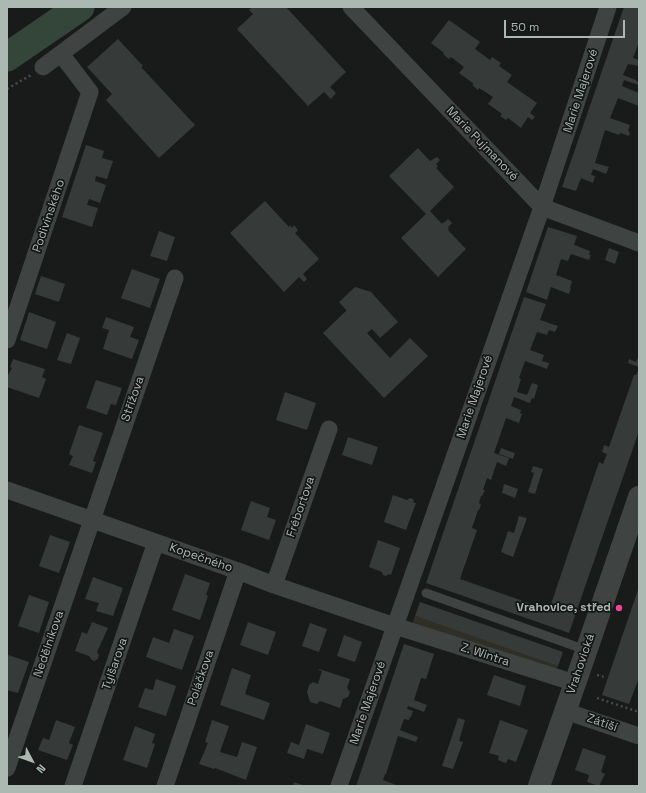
<!DOCTYPE html>
<meta charset="utf-8">
<style>
body{margin:0}
#map{position:relative;width:646px;height:793px;overflow:hidden;background:#191b1a;font-family:"Space Grotesk",sans-serif}
canvas{display:block}
.frame{position:absolute;inset:0;border:8px solid #acb9b3;pointer-events:none}
.north{position:absolute;left:12px;top:741px;width:40px;height:40px;-webkit-text-stroke:3px #141615;paint-order:stroke;rotate:131deg;font-size:11px;font-weight:700;line-height:16px;text-align:center;color:#acb9b3}
.north::after{content:'';display:block;margin:auto;width:14px;height:18px;background:#acb9b3;clip-path:polygon(50% 0,100% 100%,50% 72%,0 100%)}
.scale{position:absolute;left:504px;top:20px;width:121px;height:18px;box-sizing:border-box;border:2px solid #acb9b3;border-top:0;padding-left:5px;font-size:12px;line-height:14px;white-space:nowrap;color:#acb9b3;-webkit-text-stroke:3px #141615;paint-order:stroke}
</style>
<div id="map">
<canvas width="646" height="793"></canvas>
<div class="frame"></div>
<div class="north">N</div>
<div class="scale">50 m</div>
</div>
<script>
const context = document.querySelector('canvas').getContext('2d');
context.lineJoin = 'round';
function fill(path, color) { context.fillStyle = color; context.fill(path, 'evenodd'); }
const poly = rows => new Path2D(rows.map(r => 'M' + r).join(''));
function strokePath(path, color, width, dash) { context.strokeStyle = color; context.lineWidth = width; context.lineCap = dash ? 'butt' : 'round'; context.setLineDash(dash || []); context.stroke(path); }
function drawText(font, color, halo, rows, align = 'center') {
  context.font = font + ' "Space Grotesk",sans-serif'; context.lineWidth = 3.5; context.setLineDash([]); context.textBaseline = 'middle'; context.strokeStyle = halo; context.fillStyle = color; for (const [text, x, y, turn = 0] of rows) {
    context.save(); context.translate(x, y); context.rotate((+turn || 0) * Math.PI / 180); context.textAlign = isNaN(turn) ? turn : align; if (halo) context.strokeText(text, 0, 0); context.fillText(text, 0, 0); context.restore();
  }
}
fill(poly([
 [415,616,541,659,558,666,554,674,412,624]
]), '#2f2f27');
strokePath(poly([
 [7,57,80,7]
]), '#344539', 29);
fill(poly([
 [252,7,286,7,346,72,330,87,336,93,331,99,324,92,308,106,237,29,253,14,249,10],
 [624,7,639,7,639,42,633,58,639,60,639,66,628,64,623,75,636,80,636,81,639,82,639,85,624,80,622,86,639,93,639,106,618,98,610,118,630,125,628,131,630,132,629,136,620,133,619,135,605,130,595,163,609,167,606,174,593,169,591,175,595,176,593,183,581,178,576,191,562,187],
 [449,20,480,42,475,49,490,60,492,57,501,63,499,66,512,75,507,82,537,103,530,113,535,117,532,120,528,117,521,128,508,118,506,120,500,116,502,114,488,104,493,97,479,88,478,90,472,85,474,84,459,73,464,67,451,57,449,59,443,54,444,53,431,43],
 [118,39,143,66,141,67,195,125,159,158,106,100,112,94,87,67],
 [86,145,104,151,102,158,113,161,107,179,96,176,95,181,106,185,100,203,89,199,87,205,98,208,92,227,62,217],
 [418,148,430,161,437,157,440,160,436,164,438,166,436,168,454,187,430,211,442,224,443,222,444,223,448,219,452,223,448,227,449,228,448,230,466,249,438,277,401,238,426,214,389,176],
 [265,201,289,227,290,225,292,228,294,225,298,230,295,233,319,259,303,274,307,279,304,282,299,277,284,292,230,233],
 [548,227,577,236,574,245,590,251,589,255,591,255,589,260,571,254,568,261,561,259,556,275,572,281,570,288,571,288,569,294,551,287,547,300,526,292],
 [159,231,175,237,167,261,150,256],
 [609,248,619,252,615,264,605,260],
 [132,269,160,279,150,308,121,298],
 [41,276,65,284,59,302,35,294],
 [355,287,371,292,398,322,380,338,372,329,367,333,390,358,410,338,428,356,384,398,323,333,346,311,346,310,339,302],
 [524,297,546,304,540,320,558,326,555,332,549,330,547,335,537,332,530,350,544,355,542,361,549,363,547,369,525,361,519,378,521,379,517,392,527,395,532,383,538,385,534,399,532,398,530,403,514,397,511,406,521,410,520,413,522,414,519,423,506,418,494,453,509,458,506,466,497,462,491,480,487,478,483,490,485,490,482,496,481,496,479,503,481,505,479,510,478,510,472,528,477,530,460,579,549,610,599,462,603,464,607,454,602,452,604,445,609,447,634,375,636,375,639,368,639,431,569,633,426,583],
 [29,312,56,322,47,349,20,340],
 [106,317,134,327,130,337,139,340,132,359,103,349,109,330,102,328],
 [67,333,80,338,71,364,57,360],
 [639,355,639,367,628,363,629,359,636,362],
 [13,359,45,369,42,377,46,379,39,398,7,387,7,377,12,368,10,367],
 [96,380,122,388,116,405,111,404,107,415,86,408],
 [285,392,316,403,307,430,276,420],
 [79,425,103,433,93,461,96,462,92,473,69,465,73,456,69,454],
 [348,437,378,447,372,465,342,455],
 [501,448,515,453,513,459,499,454],
 [533,466,543,469,535,494,528,492,534,473,531,472],
 [504,484,518,489,515,498,502,493],
 [393,495,407,500,410,498,413,499,414,503,416,503,406,530,384,522],
 [251,501,270,508,267,517,276,520,269,540,241,530],
 [519,516,527,518,513,557,501,552,508,531,514,533],
 [50,535,70,542,59,573,39,566],
 [378,540,400,548,391,575,389,574,386,576,383,575,382,572,369,567],
 [185,574,210,583,206,595,208,596,200,620,172,610],
 [93,577,123,588,113,616,96,611,99,603,85,599],
 [639,587,639,678,629,704,602,695],
 [29,595,49,602,39,633,18,626],
 [420,602,563,652,558,666,415,616],
 [92,622,108,628,97,652,99,655,98,659,94,661,91,659,89,656,75,651,82,632,87,634],
 [248,622,276,632,268,655,240,645],
 [310,623,327,629,319,652,302,646],
 [174,629,194,636,182,670,146,657,153,637,169,643],
 [344,635,362,642,355,662,337,656],
 [404,644,434,654,426,679,421,678,414,700,427,705,424,712,408,706,407,709,413,711,411,717,410,717,409,720,404,719,400,730,418,737,416,742,398,736,386,774,385,774,383,780,399,786,356,786],
 [8,655,29,662,18,693,7,690,7,658],
 [232,668,251,675,245,694,270,703,264,720,220,705],
 [319,669,350,679,347,688,350,692,348,697,343,699,340,708,320,701,317,704,310,702,307,692,309,685,313,682,318,684,322,671,319,670],
 [494,675,526,686,520,706,487,695],
 [156,679,176,686,166,716,138,707,145,688,153,690],
 [458,718,465,720,459,741,463,742,453,769,442,766],
 [56,720,75,727,69,743,73,745,67,760,38,750,43,738,49,740],
 [212,720,229,726,220,752,237,757,242,742,257,747,246,780,215,768,214,769,199,764,208,743,205,742],
 [500,720,528,730,516,762,508,759,506,763,498,760,499,756,489,753],
 [306,724,330,733,323,754,307,749,304,759,287,753,291,742,299,745],
 [135,726,155,734,152,743,155,744,147,768,123,760],
 [583,748,606,756,601,772,605,774,599,786,587,782,589,775,575,770],
 [294,782,305,786,293,786]
]), '#363a39');
strokePath(poly([
 [7,89,31,75],
 [597,675,604,677],
 [597,698,639,712]
]), '#444b47', 2.5, [2, 3]);
strokePath(poly([
 [426,593,586,650]
]), '#3f4442', 9);
strokePath(poly([
 [351,7,542,207,639,243],
 [43,67,123,7],
 [7,340,90,92,61,54],
 [7,490,238,571,274,585,395,626,575,683],
 [274,585,329,429],
 [565,711,639,736],
 [7,768,175,278],
 [73,786,156,542],
 [165,786,238,571],
 [339,786,542,207,608,7]
]), '#3f4442', 17);
strokePath(poly([
 [539,786,580,669,639,497]
]), '#3f4442', 22);
for (const [x, y, r, color] of [
 [619,608,4,"#e64599"]
]) { const dot = new Path2D(); dot.arc(x, y, r, 0, 2 * Math.PI); context.fillStyle = color; context.fill(dot); strokePath(dot, '#141615', 1.5); }
drawText('12px', '#acb9b3', '#141615', [
 ["Marie Majerové",581,91,-72],
 ["Marie Pujmanové",482,144,46],
 ["Podivínského",49,216,-71],
 ["Marie Majerové",475,397,-71],
 ["Střížova",133,399,-71],
 ["Frébortova",301,507,-71],
 ["Kopečného",201,558,19],
 ["Nedělníkova",49,644,-71],
 ["Z. Wintra",485,655,18],
 ["Tylšarova",115,664,-71],
 ["Vrahovická",581,664,-71],
 ["Poláčkova",201,678,-71],
 ["Marie Majerové",368,703,-71],
 ["Zátiší",602,723,19]
]);
drawText('bold 12px', '#acb9b3', '#141615', [
 ["Vrahovice, střed",611,608]
], 'right');
</script>
